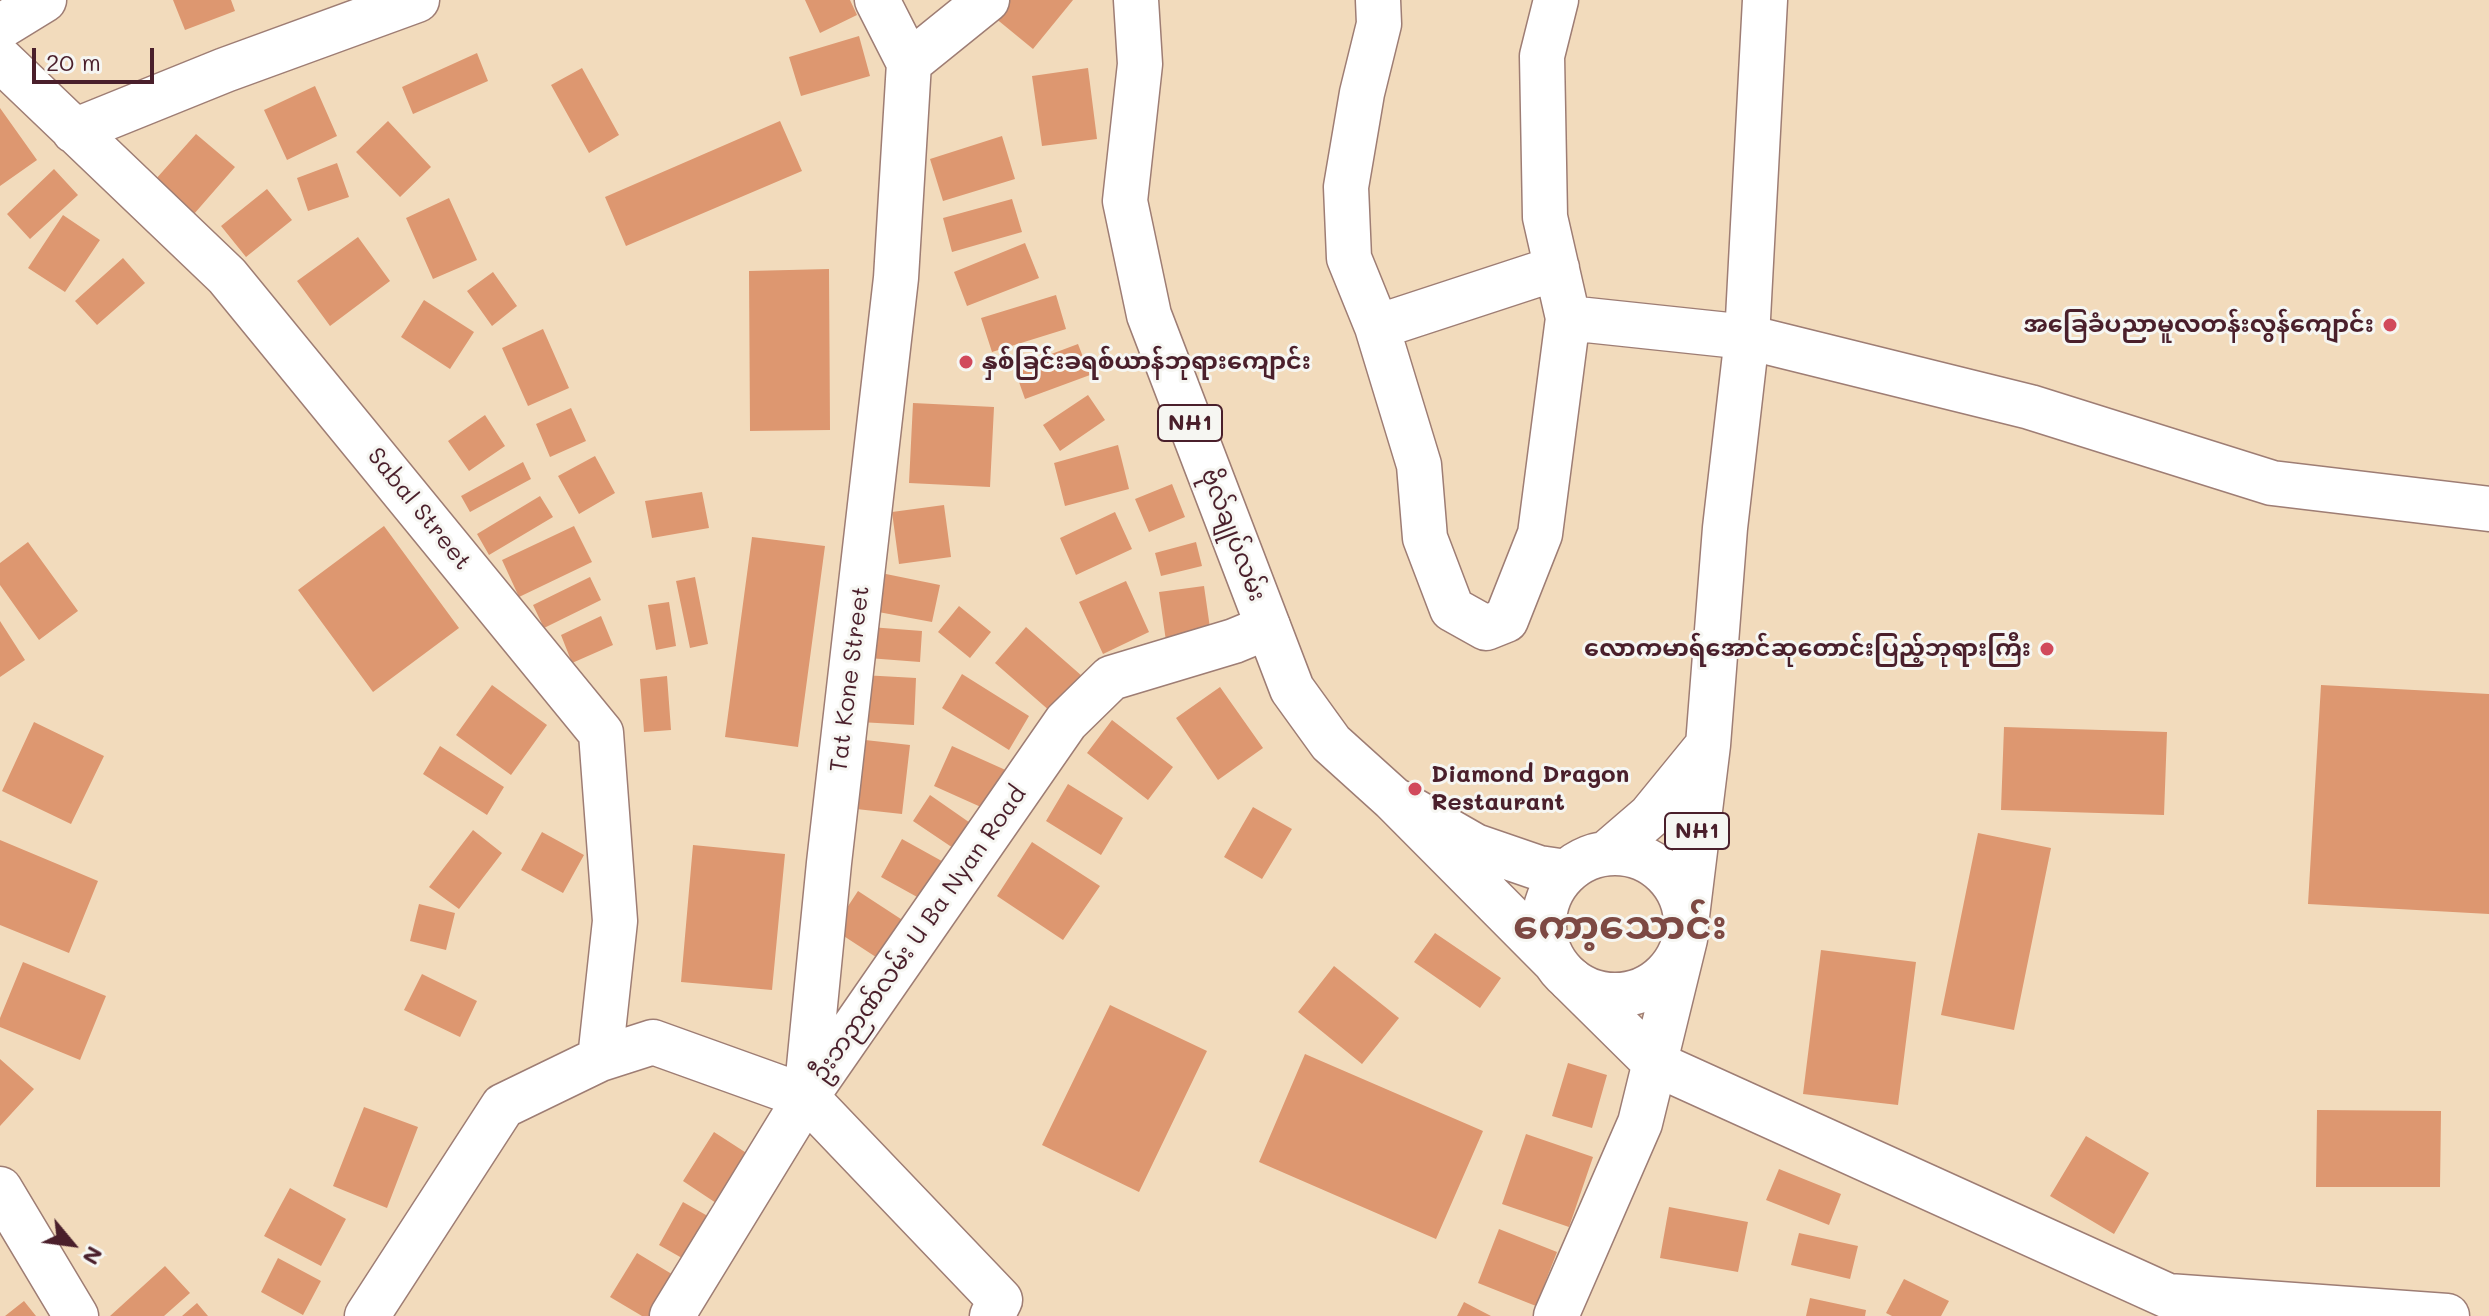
<!DOCTYPE html>
<meta charset="utf-8">
<style>
body{margin:0}
#map{position:relative;width:2489px;height:1316px;overflow:hidden;background:#f2dbbc;font-family:Mali,sans-serif}
canvas{display:block}
.north{position:absolute;left:32px;top:1204px;width:80px;height:80px;-webkit-text-stroke:6px #f6f6f2;paint-order:stroke;rotate:119deg;font-size:22px;font-weight:700;line-height:32px;text-align:center;color:#4a1f2b}
.north::after{content:'';display:block;margin:auto;width:28px;height:36px;background:#4a1f2b;clip-path:polygon(50% 0,100% 100%,50% 72%,0 100%)}
.scale{position:absolute;left:32px;top:48px;width:122px;height:36px;box-sizing:border-box;border:4px solid #4a1f2b;border-top:0;padding-left:10px;font-size:24px;line-height:28px;white-space:nowrap;color:#4a1f2b;-webkit-text-stroke:6px #f6f6f2;paint-order:stroke}
</style>
<div id="map">
<canvas width="2489" height="1316"></canvas>
<div class="north">N</div>
<div class="scale">20 m</div>
</div>
<script>
const context = document.querySelector('canvas').getContext('2d');
context.lineJoin = 'round';
function fill(path, color) { context.fillStyle = color; context.fill(path, 'evenodd'); }
const poly = rows => new Path2D(rows.map(r => 'M' + r).join(''));
function strokePath(path, color, width, dash) { context.strokeStyle = color; context.lineWidth = width; context.lineCap = dash ? 'butt' : 'round'; context.setLineDash(dash || []); context.stroke(path); }
function drawText(font, color, halo, rows, align = 'center') {
  context.font = font + ' Mali,"Noto Sans Myanmar",sans-serif'; context.lineWidth = 6; context.setLineDash([]); context.textBaseline = 'middle'; context.strokeStyle = halo; context.fillStyle = color; for (const [text, x, y, turn = 0] of rows) {
    context.save(); context.translate(x, y); context.rotate((+turn || 0) * Math.PI / 180); context.textAlign = isNaN(turn) ? turn : align; if (halo) context.strokeText(text, 0, 0); context.fillText(text, 0, 0); context.restore();
  }
}
fill(poly([
 [173,0,231,0,235,11,185,30],
 [805,0,850,0,857,15,820,33],
 [1007,0,1073,0,1033,49,994,17],
 [859,36,870,76,801,96,789,57],
 [477,53,488,81,413,114,402,87],
 [582,68,619,135,589,153,551,85],
 [1088,68,1097,139,1042,146,1032,76],
 [315,86,337,136,287,160,264,110],
 [0,108,37,160,0,186],
 [388,121,431,167,400,197,356,152],
 [780,121,802,171,626,246,605,197],
 [196,134,235,167,194,214,155,180],
 [1002,136,1015,179,943,201,930,159],
 [337,163,349,197,308,211,297,178],
 [54,169,78,195,30,239,7,214],
 [267,189,292,220,246,257,221,226],
 [449,198,477,260,433,279,406,218],
 [1012,199,1022,232,952,252,943,218],
 [63,215,100,240,65,292,28,268],
 [358,237,390,281,330,326,297,281],
 [1025,243,1039,278,967,306,954,272],
 [123,258,145,283,97,325,75,301],
 [829,269,830,430,750,431,749,271],
 [493,272,517,306,492,326,467,291],
 [1056,295,1066,329,992,352,981,318],
 [424,300,474,332,450,369,401,337],
 [543,329,569,388,528,406,502,348],
 [1078,344,1090,375,1025,399,1014,368],
 [1088,395,1105,420,1060,451,1043,425],
 [913,403,994,407,990,487,909,483],
 [571,408,586,441,550,457,536,424],
 [485,415,505,446,469,471,448,441],
 [1118,445,1129,489,1065,506,1054,463],
 [595,456,615,493,579,514,558,476],
 [523,462,531,479,470,512,461,496],
 [1172,484,1185,517,1149,532,1135,499],
 [702,492,709,528,652,538,645,501],
 [540,496,553,517,489,555,477,534],
 [944,505,951,557,899,564,892,512],
 [1115,512,1132,549,1076,575,1060,538],
 [384,526,459,628,373,692,298,590],
 [574,526,592,562,519,597,502,560],
 [752,537,825,546,798,747,725,737],
 [28,542,78,611,39,640,0,585,0,563],
 [1196,542,1202,566,1161,576,1155,553],
 [881,573,940,585,932,622,873,611],
 [590,577,601,600,544,628,533,605],
 [695,577,708,644,690,648,676,581],
 [1126,581,1149,632,1103,654,1079,602],
 [1204,586,1211,635,1166,641,1159,592],
 [669,602,676,646,656,650,648,605],
 [959,606,991,632,970,658,938,632],
 [601,616,613,645,572,663,561,635],
 [0,621,25,660,0,677],
 [870,627,922,631,920,662,868,658],
 [1026,627,1082,676,1051,712,995,663],
 [962,674,1029,716,1009,750,942,708],
 [862,675,916,678,914,725,859,722],
 [667,676,671,730,644,732,640,679],
 [492,685,547,725,511,775,456,735],
 [2321,685,2489,694,2489,914,2308,904],
 [1220,687,1263,748,1218,780,1176,718],
 [1112,720,1173,767,1148,800,1087,753],
 [34,722,104,756,71,824,2,791],
 [2004,727,2167,732,2164,815,2001,810],
 [856,739,910,745,902,814,847,808],
 [440,746,504,787,487,815,423,774],
 [952,746,1010,772,992,812,934,786],
 [1068,784,1123,818,1101,855,1046,821],
 [930,795,976,827,959,852,913,821],
 [1253,807,1292,829,1262,879,1224,857],
 [473,830,502,853,459,909,429,887],
 [542,832,584,855,563,893,521,870],
 [1978,833,2051,848,2014,1030,1941,1015],
 [902,839,949,865,928,903,881,877],
 [0,840,98,881,69,953,0,925],
 [1032,842,1100,886,1063,940,997,896],
 [693,845,785,854,772,990,681,982],
 [858,891,907,923,882,961,833,929],
 [419,904,455,913,446,950,410,941],
 [1435,933,1501,978,1480,1008,1414,962],
 [1821,950,1916,962,1898,1105,1803,1094],
 [23,962,106,996,80,1060,0,1027,0,1018],
 [1334,966,1399,1018,1362,1064,1298,1012],
 [422,974,477,1001,460,1037,404,1010],
 [1110,1005,1207,1051,1139,1192,1042,1145],
 [1305,1054,1483,1131,1436,1239,1259,1162],
 [0,1059,34,1089,0,1126],
 [1568,1063,1607,1075,1592,1128,1552,1116],
 [364,1107,418,1127,387,1208,333,1186],
 [2317,1110,2441,1111,2440,1187,2316,1187],
 [714,1132,751,1156,719,1205,683,1181],
 [1526,1134,1593,1157,1569,1227,1502,1204],
 [2086,1136,2149,1173,2114,1234,2050,1196],
 [1779,1169,1841,1194,1829,1225,1766,1200],
 [290,1188,346,1219,321,1266,264,1236],
 [683,1202,713,1219,689,1262,659,1245],
 [1669,1207,1748,1222,1738,1272,1660,1258],
 [1499,1229,1557,1252,1536,1306,1478,1283],
 [1799,1233,1858,1246,1850,1279,1791,1265],
 [637,1253,680,1279,657,1316,642,1316,610,1297],
 [278,1258,321,1281,303,1315,261,1292],
 [165,1266,190,1293,164,1316,110,1316],
 [1904,1279,1949,1301,1941,1316,1892,1316,1886,1313],
 [1810,1298,1866,1310,1865,1316,1806,1316],
 [24,1301,36,1316,5,1316],
 [1464,1302,1491,1316,1457,1316],
 [197,1303,208,1316,182,1316]
]), '#dd9770');
const street = poly([
 [877,0,909,63],
 [1378,0,1379,24,1362,93,1346,187,1349,258,1377,327,1419,465,1425,538,1452,609,1486,628,1506,620,1540,534,1568,318,1545,217,1542,56,1556,0],
 [0,27,44,0],
 [0,59,227,276,601,733,615,921,600,1059],
 [74,131,225,70,417,0],
 [1568,318,1747,337,2030,407,2272,483,2489,509],
 [1377,327,1557,268],
 [1656,1064,2168,1296,2447,1316],
 [806,1097,1000,1300,992,1316],
 [0,1189,76,1316],
 [367,1316,503,1106,600,1059,653,1042,806,1097,1066,722,1111,678,1234,641,1268,627],
 [672,1316,806,1097,829,863,896,278,909,63,987,0]
]);
const secondary = poly([
 [1570,979,1656,1064],
 [1556,1316,1640,1123,1685,939]
]);
const highway = poly([
 [1136,0,1140,64,1125,201,1149,315,1292,689,1331,743,1393,799],
 '1544 924a71 71 0 1 1 142 0a71 71 0 1 1-142 0Z',
 [1607,853,1650,816,1708,745],
 [1687,916,1708,745,1725,528,1747,337,1765,0],
 [1554,961,1393,799,1475,846,1539,868,1566,872]
]);
strokePath(street, '#9e7d74', 47);
strokePath(secondary, '#9e7d74', 47);
strokePath(highway, '#9e7d74', 47);
strokePath(street, '#fff', 44);
strokePath(secondary, '#fff', 44);
strokePath(highway, '#fff', 44);
for (const [x, y, r, color] of [
 [2390,325,8,"#d1495b"],
 [966,362,8,"#d1495b"],
 [2047,649,8,"#d1495b"],
 [1415,789,8,"#d1495b"]
]) { const dot = new Path2D(); dot.arc(x, y, r, 0, 2 * Math.PI); context.fillStyle = color; context.fill(dot); strokePath(dot, '#f6f6f2', 3); }
for (const [x, y, w] of [
 [1190,423,64],
 [1697,831,64]
]) { const box = new Path2D(); box.roundRect(x - w / 2, y - 18, w, 36, 6); context.fillStyle = '#f6f6f2'; context.fill(box); strokePath(box, '#4a1f2b', 2); }
drawText('bold 22px', '#4a1f2b', null, [
 ["NH1",1190,423],
 ["NH1",1697,831]
]);
drawText('bold 24px', '#4a1f2b', '#f6f6f2', [
 ["အခြေခံပညာမူလတန်းလွန်ကျောင်း",2374,325],
 ["နှစ်ခြင်းခရစ်ယာန်ဘုရားကျောင်း",982,362,"left"],
 ["လောကမာရ်အောင်ဆုတောင်းပြည့်ဘုရားကြီး",2031,649],
 ["Diamond Dragon",1431,775,"left"],
 ["Restaurant",1431,803,"left"]
], 'right');
drawText('24px', '#4a1f2b', '#f6f6f2', [
 ["Sabal Street",419,509,51],
 ["ဗိုလ်ချုပ်လမ်း",1233,535,69],
 ["Tat Kone Street",850,679,-83],
 ["ဦးဘဉာဏ်လမ်း U Ba Nyan Road",919,934,-55]
]);
drawText('bold 40px', '#7d4943', '#f6f6f2', [
 ["ကော့သောင်း",1620,927]
]);
</script>
